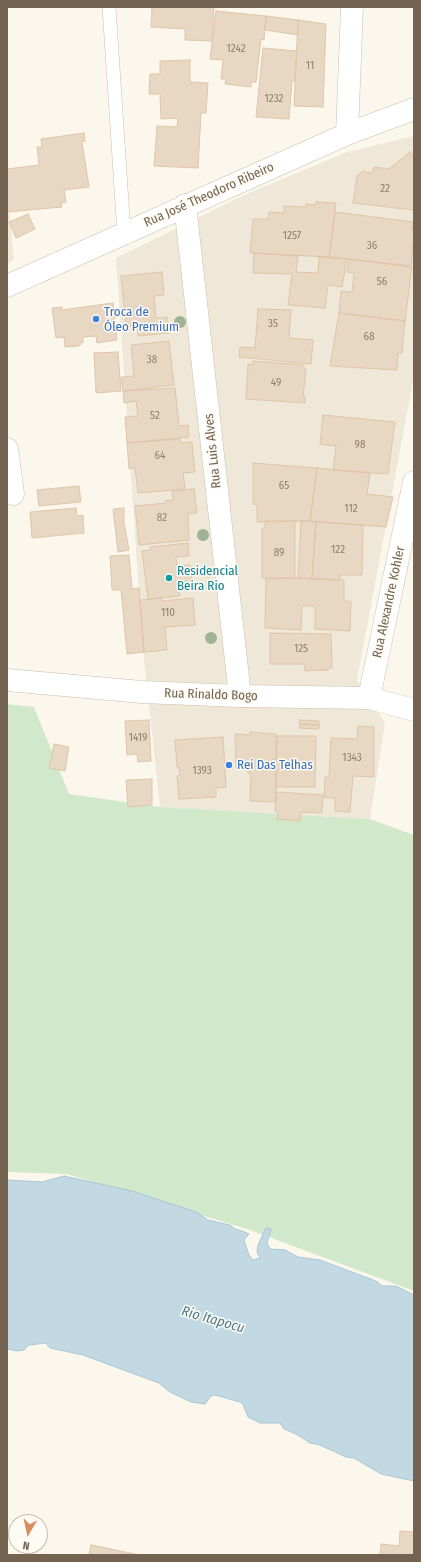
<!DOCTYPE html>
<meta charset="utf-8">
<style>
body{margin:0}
#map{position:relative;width:421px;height:1562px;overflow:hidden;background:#fbf7ec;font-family:"Fira Sans Condensed",sans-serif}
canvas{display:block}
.frame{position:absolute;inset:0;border:8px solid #746351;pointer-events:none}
.north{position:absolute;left:8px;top:1514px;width:40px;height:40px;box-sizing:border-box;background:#fdfbf3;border:1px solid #c6beb2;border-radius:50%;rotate:189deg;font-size:11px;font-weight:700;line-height:16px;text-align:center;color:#746351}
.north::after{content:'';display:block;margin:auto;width:14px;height:18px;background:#d68d60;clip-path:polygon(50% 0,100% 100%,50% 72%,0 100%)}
</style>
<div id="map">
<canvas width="421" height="1562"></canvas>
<div class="frame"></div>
<div class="north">N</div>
</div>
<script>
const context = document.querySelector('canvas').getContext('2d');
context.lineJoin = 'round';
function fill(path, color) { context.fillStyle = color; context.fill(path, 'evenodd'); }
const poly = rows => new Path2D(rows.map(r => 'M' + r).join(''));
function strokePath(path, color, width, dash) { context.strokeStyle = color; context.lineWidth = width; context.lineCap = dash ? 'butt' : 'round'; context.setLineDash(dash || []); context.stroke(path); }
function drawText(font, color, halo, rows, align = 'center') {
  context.font = font + ' "Fira Sans Condensed",sans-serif'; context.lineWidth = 3; context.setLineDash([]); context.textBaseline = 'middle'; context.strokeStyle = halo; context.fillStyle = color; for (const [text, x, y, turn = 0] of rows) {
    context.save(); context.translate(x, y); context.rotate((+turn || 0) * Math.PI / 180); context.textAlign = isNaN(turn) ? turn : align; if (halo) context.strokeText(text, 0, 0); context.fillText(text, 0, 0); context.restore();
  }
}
fill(poly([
 [414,136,414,376,357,680,385,723,370,819,160,807,143,650,116,258,242,196,347,152],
 [7,186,14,260,7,264]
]), '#efe8d8');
fill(poly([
 [7,704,34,707,69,794,160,807,370,819,414,835,414,1291,250,1230,67,1174,7,1172]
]), '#d2e8cb');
const water = poly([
 [64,1176,132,1191,196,1212,208,1220,230,1225,235,1229,242,1231,249,1234,244,1240,249,1255,253,1260,260,1258,257,1252,258,1245,266,1228,271,1229,267,1243,270,1249,285,1250,298,1257,320,1260,376,1281,382,1286,396,1286,414,1295,414,1481,381,1474,354,1458,346,1457,320,1445,310,1443,296,1434,284,1429,280,1423,260,1423,248,1417,243,1404,240,1402,215,1395,211,1396,205,1404,191,1402,170,1392,159,1383,83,1355,50,1348,46,1343,29,1345,24,1350,17,1351,7,1349,7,1180,42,1182,64,1176]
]);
fill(water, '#c2d9e3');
strokePath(water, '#a9c6d4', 1);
const building = poly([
 [152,7,214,7,212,41,185,40,185,29,151,27,152,7],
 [216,11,266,16,264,40,261,39,256,82,251,82,251,87,225,84,226,79,221,79,223,60,210,59,216,11],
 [266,16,298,20,298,35,265,30,266,16],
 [298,20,326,24,323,107,294,106,298,20],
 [263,48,297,51,295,81,292,81,289,119,256,117,263,48],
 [190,60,190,82,208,83,206,113,201,113,198,168,154,166,157,126,177,127,178,118,161,119,160,94,149,94,150,74,160,74,160,61,190,60],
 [84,133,85,141,82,142,89,187,64,190,66,202,61,203,62,207,7,212,7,169,39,165,37,147,42,147,41,139,84,133],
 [410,152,414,157,414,210,353,203,357,176,363,171,372,173,374,167,389,169,410,152],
 [316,202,336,203,329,257,250,253,253,219,268,219,269,212,284,213,284,206,306,207,306,204,316,205,316,202],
 [335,212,413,222,412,230,414,231,414,234,411,266,329,257,335,212],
 [28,214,35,229,16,238,9,222,28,214],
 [254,253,298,256,296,272,318,273,319,257,347,259,342,287,328,285,325,308,288,305,292,274,253,273,254,253],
 [349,259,412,267,405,321,339,313,341,291,352,292,354,273,347,272,349,259],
 [162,272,164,295,154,296,156,318,167,317,169,333,138,336,137,325,126,327,121,276,162,272],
 [113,303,117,340,97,343,96,336,83,337,83,342,79,346,65,347,64,337,56,338,52,308,62,307,62,310,113,303],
 [258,309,291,310,289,338,313,340,311,364,239,357,240,347,255,348,258,309],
 [339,313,405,321,402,353,398,353,397,370,330,366,339,313],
 [169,341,174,385,123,391,121,377,134,376,131,345,169,341],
 [118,352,121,391,96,393,94,353,118,352],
 [253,361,304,365,304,369,306,369,303,397,305,396,305,403,246,399,248,364,253,365,253,361],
 [175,388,179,426,188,425,189,437,127,443,125,417,138,416,136,401,124,403,123,391,175,388],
 [323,415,395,422,388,474,333,470,336,446,320,444,323,415],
 [180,439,181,443,192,442,195,472,183,473,185,489,138,493,135,468,129,469,127,443,180,439],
 [253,463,317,468,310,521,257,522,257,505,253,504,253,463],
 [317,468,370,473,367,494,393,497,386,527,310,521,317,468],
 [79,486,81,502,39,506,37,490,79,486],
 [194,489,197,513,188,514,189,540,139,545,135,506,166,503,165,501,173,500,172,491,194,489],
 [76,508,77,516,83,515,84,533,32,538,30,512,76,508],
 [124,508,124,523,129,550,118,552,113,509,124,508],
 [265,521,295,521,295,578,262,578,262,528,265,528,265,521],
 [301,521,316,522,312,579,298,578,301,521],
 [316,522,363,525,362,575,340,575,340,580,312,579,316,522],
 [188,543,189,556,176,557,177,566,190,565,193,589,179,591,180,596,148,599,142,551,151,550,150,547,188,543],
 [129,555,132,589,139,588,144,652,127,654,121,590,112,590,110,556,129,555],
 [295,578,344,580,344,601,351,601,350,631,315,629,315,606,302,606,301,630,265,628,266,579,295,578],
 [162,598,162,601,193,598,195,625,165,627,167,650,144,652,140,600,162,598],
 [270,633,331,634,332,668,328,668,328,670,305,671,304,664,270,664,270,633],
 [149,720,151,761,138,762,137,754,127,755,125,721,149,720],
 [300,720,319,721,319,725,300,724,300,720],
 [300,724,319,725,319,729,299,728,300,724],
 [358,726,374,727,374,777,353,776,350,812,335,811,335,798,324,798,325,777,329,777,331,738,357,739,358,726],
 [250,732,276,734,276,759,271,760,271,766,276,767,276,802,250,801,251,773,248,773,248,768,236,768,235,734,250,735,250,732],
 [277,736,316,736,315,787,276,787,277,736],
 [223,737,226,787,216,788,216,797,179,799,177,776,180,775,179,767,177,767,175,740,223,737],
 [54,744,69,747,65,771,49,768,54,744],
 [152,779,152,805,128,807,126,780,152,779],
 [276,792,323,795,322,813,301,812,300,821,277,819,278,811,275,811,276,792],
 [400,1531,414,1532,414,1555,380,1555,381,1544,399,1546,400,1531],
 [91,1545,140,1555,89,1555,91,1545]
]);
fill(building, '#e8d7c2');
strokePath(building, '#dec6a9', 1);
const service = poly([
 [109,7,124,233]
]);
const minor = poly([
 [347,134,352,7],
 [185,205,240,696],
 [7,449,13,494],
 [369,698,414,482]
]);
const secondary = poly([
 [7,286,347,134,414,109],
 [7,680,142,692,240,696,369,698,414,710]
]);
strokePath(service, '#cabfb0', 14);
strokePath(minor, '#cabfb0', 23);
strokePath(secondary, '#cabeac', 23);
strokePath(service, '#fff', 13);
strokePath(minor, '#fff', 22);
strokePath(secondary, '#fff', 22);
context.fillStyle = '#9fb495';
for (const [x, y] of [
 [180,322],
 [203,535],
 [211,638]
]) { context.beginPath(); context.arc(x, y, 6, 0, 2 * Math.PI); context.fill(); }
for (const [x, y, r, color] of [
 [96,319,4,"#3f7fe0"],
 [169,578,4,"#0f9aa8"],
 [229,765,4,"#3f7fe0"]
]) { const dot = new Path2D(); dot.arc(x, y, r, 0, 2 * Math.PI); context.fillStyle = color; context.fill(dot); strokePath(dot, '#fdfbf3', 1.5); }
drawText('11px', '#91806d', null, [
 ["1242",236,49],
 ["11",310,66],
 ["1232",274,99],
 ["22",385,189],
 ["1257",292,236],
 ["36",372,246],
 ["56",382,282],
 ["35",273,324],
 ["68",369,337],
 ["38",152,360],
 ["49",276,383],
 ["52",155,416],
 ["98",360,445],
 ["64",160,456],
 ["65",284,486],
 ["112",351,509],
 ["82",162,518],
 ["122",338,550],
 ["89",279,553],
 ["110",168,613],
 ["125",301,649],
 ["1419",138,738],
 ["1343",352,758],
 ["1393",202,771]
]);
drawText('13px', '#746351', '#fdfbf3', [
 ["Rua José Theodoro Ribeiro",209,195,-24],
 ["Rua Luis Alves",213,451,-96],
 ["Rua Alexandre Kohler",389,602,-78],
 ["Rua Rinaldo Bogo",211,695,2]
]);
drawText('13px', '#366cbe', '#fdfbf3', [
 ["Troca de",104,312],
 ["Óleo Premium",104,327],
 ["Rei Das Telhas",237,765]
], 'left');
drawText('13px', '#0d838f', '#fdfbf3', [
 ["Residencial",177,571],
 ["Beira Rio",177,586]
], 'left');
drawText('italic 14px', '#50788b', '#fdfbf3', [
 ["Rio Itapocu",213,1320,16]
]);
</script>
